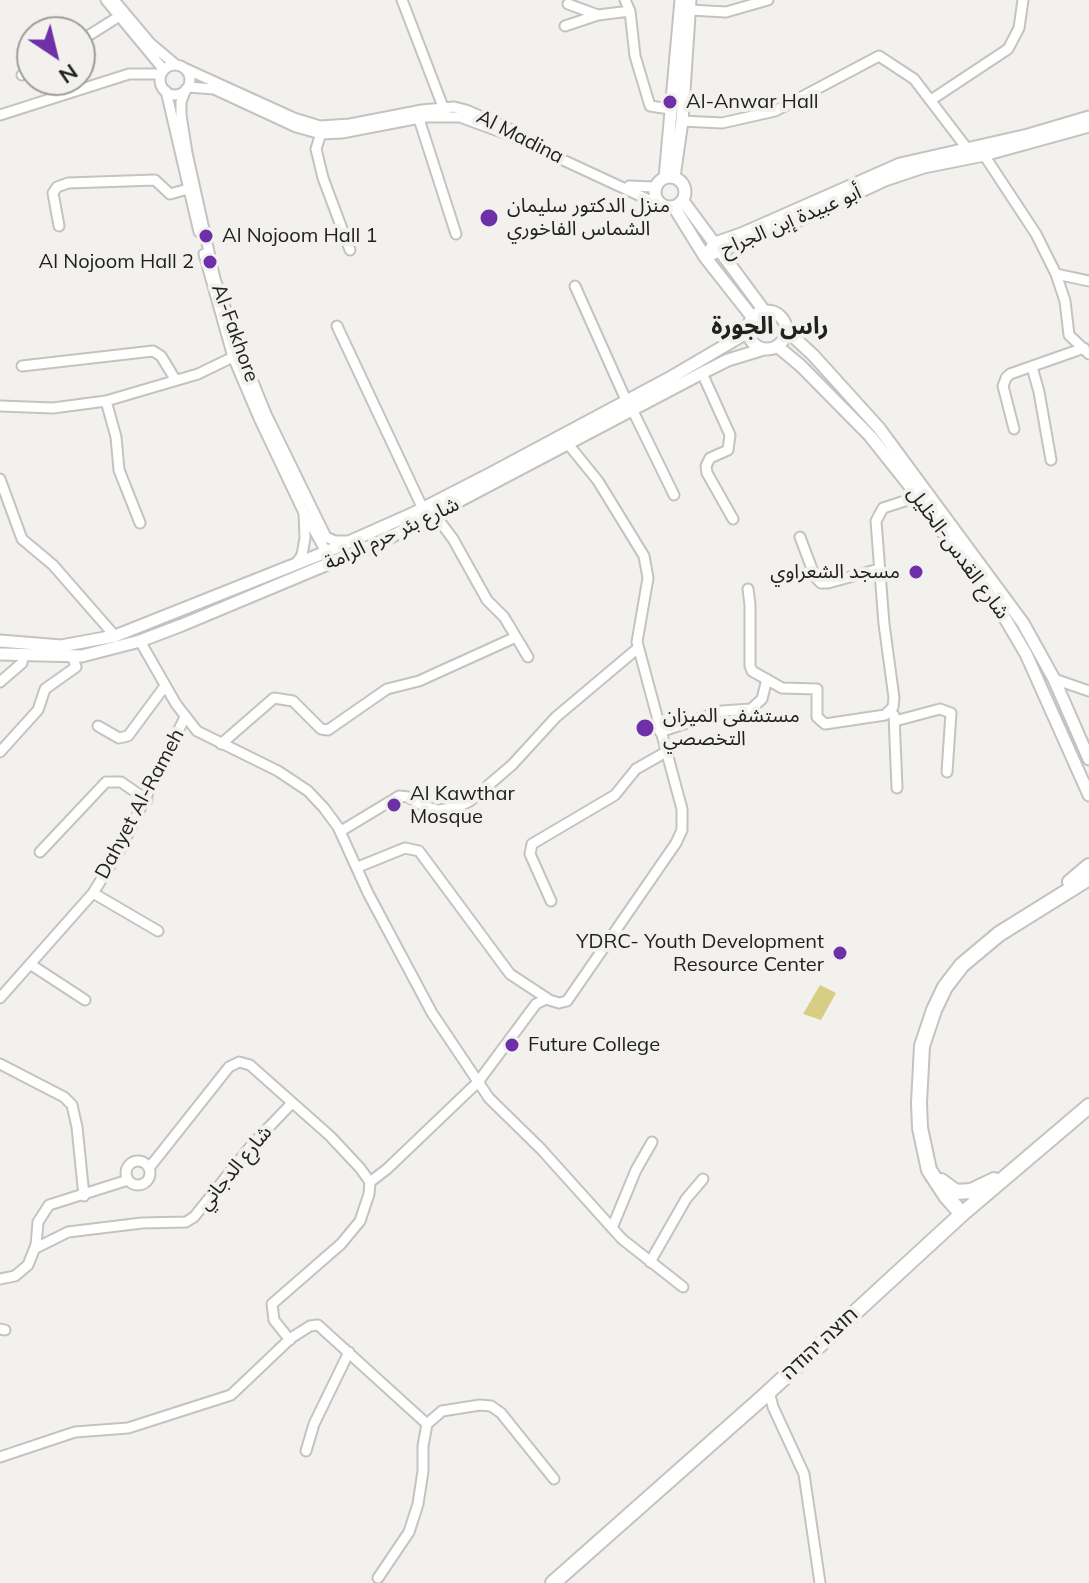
<!DOCTYPE html>
<meta charset="utf-8">
<style>
body{margin:0}
#map{position:relative;width:1089px;height:1583px;overflow:hidden;background:#f2f1ee;font-family:Mulish,sans-serif}
canvas{display:block}
.north{position:absolute;left:16px;top:16px;width:80px;height:80px;box-sizing:border-box;background:#f2f1ee;border:2px solid #9e9e9b;border-radius:50%;rotate:145deg;font-size:22px;font-weight:700;line-height:32px;text-align:center;color:#21211f}
.north::after{content:'';display:block;margin:auto;width:28px;height:36px;background:#6e30a6;clip-path:polygon(50% 0,100% 100%,50% 72%,0 100%)}
</style>
<div id="map">
<canvas width="1089" height="1583"></canvas>
<div class="north">N</div>
</div>
<script>
const context = document.querySelector('canvas').getContext('2d');
context.lineJoin = 'round';
function fill(path, color) { context.fillStyle = color; context.fill(path, 'evenodd'); }
const poly = rows => new Path2D(rows.map(r => 'M' + r).join(''));
function strokePath(path, color, width, dash) { context.strokeStyle = color; context.lineWidth = width; context.lineCap = dash ? 'butt' : 'round'; context.setLineDash(dash || []); context.stroke(path); }
function drawText(font, color, halo, rows, align = 'center') {
  context.font = font + ' Mulish,"Noto Sans Arabic","Noto Sans Hebrew",sans-serif'; context.lineWidth = 8; context.setLineDash([]); context.textBaseline = 'middle'; context.strokeStyle = halo; context.fillStyle = color; for (const [text, x, y, turn = 0] of rows) {
    context.save(); context.translate(x, y); context.rotate((+turn || 0) * Math.PI / 180); context.textAlign = isNaN(turn) ? turn : align; if (halo) context.strokeText(text, 0, 0); context.fillText(text, 0, 0); context.restore();
  }
}
fill(poly([
 [820,985,836,993,821,1020,803,1014]
]), '#d8cd85');
const minor = poly([
 [106,0,164,70],
 [114,0,150,43,176,65],
 [402,0,445,112],
 [568,4,598,15],
 [690,10,726,12,768,0],
 [630,11,635,56,650,106,670,109],
 [565,26,598,15,630,11,625,0],
 [80,41,118,17],
 '160 80a15 15 0 1 1 30 0a15 15 0 1 1-30 0Z',
 [184,68,294,118,320,126,350,124,422,110,454,107,466,110,512,130],
 [22,75,32,70],
 [188,87,214,89,296,127,321,134,342,133,425,117,460,117,509,135,660,205],
 [186,89,181,102,181,115,187,153,215,279,242,355,266,414,326,537,335,541,346,541],
 [166,91,199,232],
 [931,100,1008,49,1019,28,1023,0],
 [0,115,129,74,161,74],
 [419,119,456,234],
 [682,121,722,123,775,111,879,56,914,79,969,151],
 [322,130,316,149,323,178,350,250],
 [984,155,1036,234,1056,274,1065,301,1069,335,1089,354],
 [629,186,655,187],
 [59,226,53,193,57,187,68,183,155,180,170,194,188,189],
 [204,254,233,357,258,416,304,513,305,538,302,555,295,565],
 [1056,274,1089,281],
 [575,286,626,400],
 [337,326,423,509],
 [22,366,153,351,161,356,175,379],
 [1032,367,1039,392,1051,460],
 [702,373,730,435,728,450,710,458,706,466,707,473,733,519],
 [106,401,116,437,119,470,140,523],
 [0,406,53,408,106,401,198,374,233,357],
 [632,409,674,495],
 [1014,429,1003,386,1006,378,1010,374,1084,348],
 [0,479,22,539,53,565,115,636],
 [435,515,453,539,487,600,504,617,528,657],
 [306,516,328,555],
 [800,537,815,577,821,583,828,583,879,569],
 [748,589,750,605,750,666,752,671,782,688,817,689,817,717,825,724,885,715,893,707,894,698,884,624,876,521,883,508,917,497],
 [140,641,176,704,197,731,278,771,308,791,324,808,338,827,368,893,432,1013,489,1098,541,1149,622,1239,683,1287],
 [1054,679,1089,691],
 [0,682,22,663,23,656],
 [894,715,897,788],
 [895,721,940,709,951,713,947,772],
 [98,726,119,738,128,736,165,686],
 [660,732,722,711,751,709,762,699,767,679],
 [221,744,274,698,293,701,321,729,328,730,387,689,419,681,516,637],
 [0,752,38,710,45,689,76,667,72,655],
 [341,831,399,796,408,797,423,806,439,810,458,807,470,801,512,765,556,717,638,648],
 [40,852,106,782,121,782,147,800],
 [358,867,405,848,419,851,510,974,548,999],
 [93,893,158,931],
 [551,901,530,854,532,844,615,795,636,769,666,752],
 [30,964,85,1000],
 [0,998,93,893,121,848,185,717],
 [0,1064,64,1097,72,1105,77,1127,84,1196],
 '126 1173a12 12 0 1 1 24 0a12 12 0 1 1-24 0Z',
 [149,1168,229,1067,239,1062,250,1065,330,1136,360,1168,370,1182,369,1194,360,1221,341,1244,272,1304,274,1320,290,1340],
 [370,1182,387,1169,478,1082,536,1004,546,999,559,1003,567,1001,676,843,682,830,682,809,637,642,648,578,644,556,598,481,568,444],
 [612,1228,636,1170,652,1142],
 [36,1248,68,1232,142,1223,186,1222,194,1217,250,1147,291,1104],
 [650,1262,686,1199,703,1179],
 [0,1279,15,1276,28,1265,36,1245,38,1222,49,1205,128,1180],
 [0,1329,5,1330],
 [769,1391,773,1407,804,1474,820,1583],
 [427,1424,442,1411,480,1405,491,1406,501,1413,554,1479],
 [306,1451,314,1424,349,1352],
 [0,1457,75,1432,128,1428,231,1395,291,1338,310,1326,318,1325,427,1424,423,1446,423,1471,418,1504,409,1532,378,1578]
]);
const major = poly([
 '655 192a15 15 0 1 1 30 0a15 15 0 1 1-30 0Z',
 [674,177,682,121,690,0],
 [665,178,681,0],
 [683,201,765,312],
 [674,207,705,257,753,318],
 [706,256,793,223,885,180,924,167,984,155,1089,126],
 [705,257,715,243,741,234,900,164,1028,135,1089,117],
 '748 330a19 19 0 1 1 38 0a19 19 0 1 1-38 0Z',
 [786,330,813,355,879,428,1023,623,1054,679,1089,759],
 [777,346,801,366,870,436,909,485,1006,620,1026,654,1089,795],
 [0,641,61,646,115,636,326,552,414,513,490,474,673,376,748,332],
 [0,654,82,656,140,641,182,625,383,541,702,373,728,360,764,349]
]);
const highway = poly([
 [1070,882,1089,866],
 [941,1181,956,1192,971,1191,994,1180],
 [962,1214,946,1196,929,1170,920,1128,919,1103,922,1046,934,1010,945,987,962,965,999,934,1089,878],
 [553,1583,762,1398,962,1214,1089,1106]
]);
strokePath(minor, '#c4c3c0', 13);
strokePath(major, '#c4c3c0', 15);
strokePath(highway, '#c4c3c0', 18);
strokePath(minor, '#fff', 9);
strokePath(major, '#fff', 11);
strokePath(highway, '#fff', 14);
for (const [x, y, r, color] of [
 [670,102,8,"#6e30a6"],
 [489,218,10,"#6e30a6"],
 [206,236,8,"#6e30a6"],
 [210,262,8,"#6e30a6"],
 [916,572,8,"#6e30a6"],
 [645,728,10,"#6e30a6"],
 [394,805,8,"#6e30a6"],
 [840,953,8,"#6e30a6"],
 [512,1045,8,"#6e30a6"]
]) { const dot = new Path2D(); dot.arc(x, y, r, 0, 2 * Math.PI); context.fillStyle = color; context.fill(dot); strokePath(dot, '#f2f1ee', 3); }
drawText('20px', '#21211f', '#f2f1ee', [
 ["Al-Anwar Hall",686,102],
 ["منزل الدكتور سليمان",507,206],
 ["الشماس الفاخوري",507,229],
 ["Al Nojoom Hall 1",222,236],
 ["Al Nojoom Hall 2",194,262,"right"],
 ["مسجد الشعراوي",900,572,"right"],
 ["مستشفى الميزان",663,716],
 ["التخصصي",663,739],
 ["Al Kawthar",410,794],
 ["Mosque",410,817],
 ["YDRC- Youth Development",824,942,"right"],
 ["Resource Center",824,965,"right"],
 ["Future College",528,1045]
], 'left');
drawText('20px', '#21211f', '#f2f1ee', [
 ["Al Madina",520,137,27],
 ["أبو عبيدة إبن الجراح",791,221,-23],
 ["Al-Fakhore",235,333,70],
 ["شارع بئر حرم الرامة",392,534,-25],
 ["شارع القدس-الخليل",958,553,54],
 ["Dahyet Al-Rameh",140,804,-62],
 ["شارع الدجاني",235,1168,-50],
 ["חוצה יהודה",820,1344,-43]
]);
drawText('bold 24px', '#21211f', '#f2f1ee', [
 ["راس الجورة",770,327]
]);
</script>
